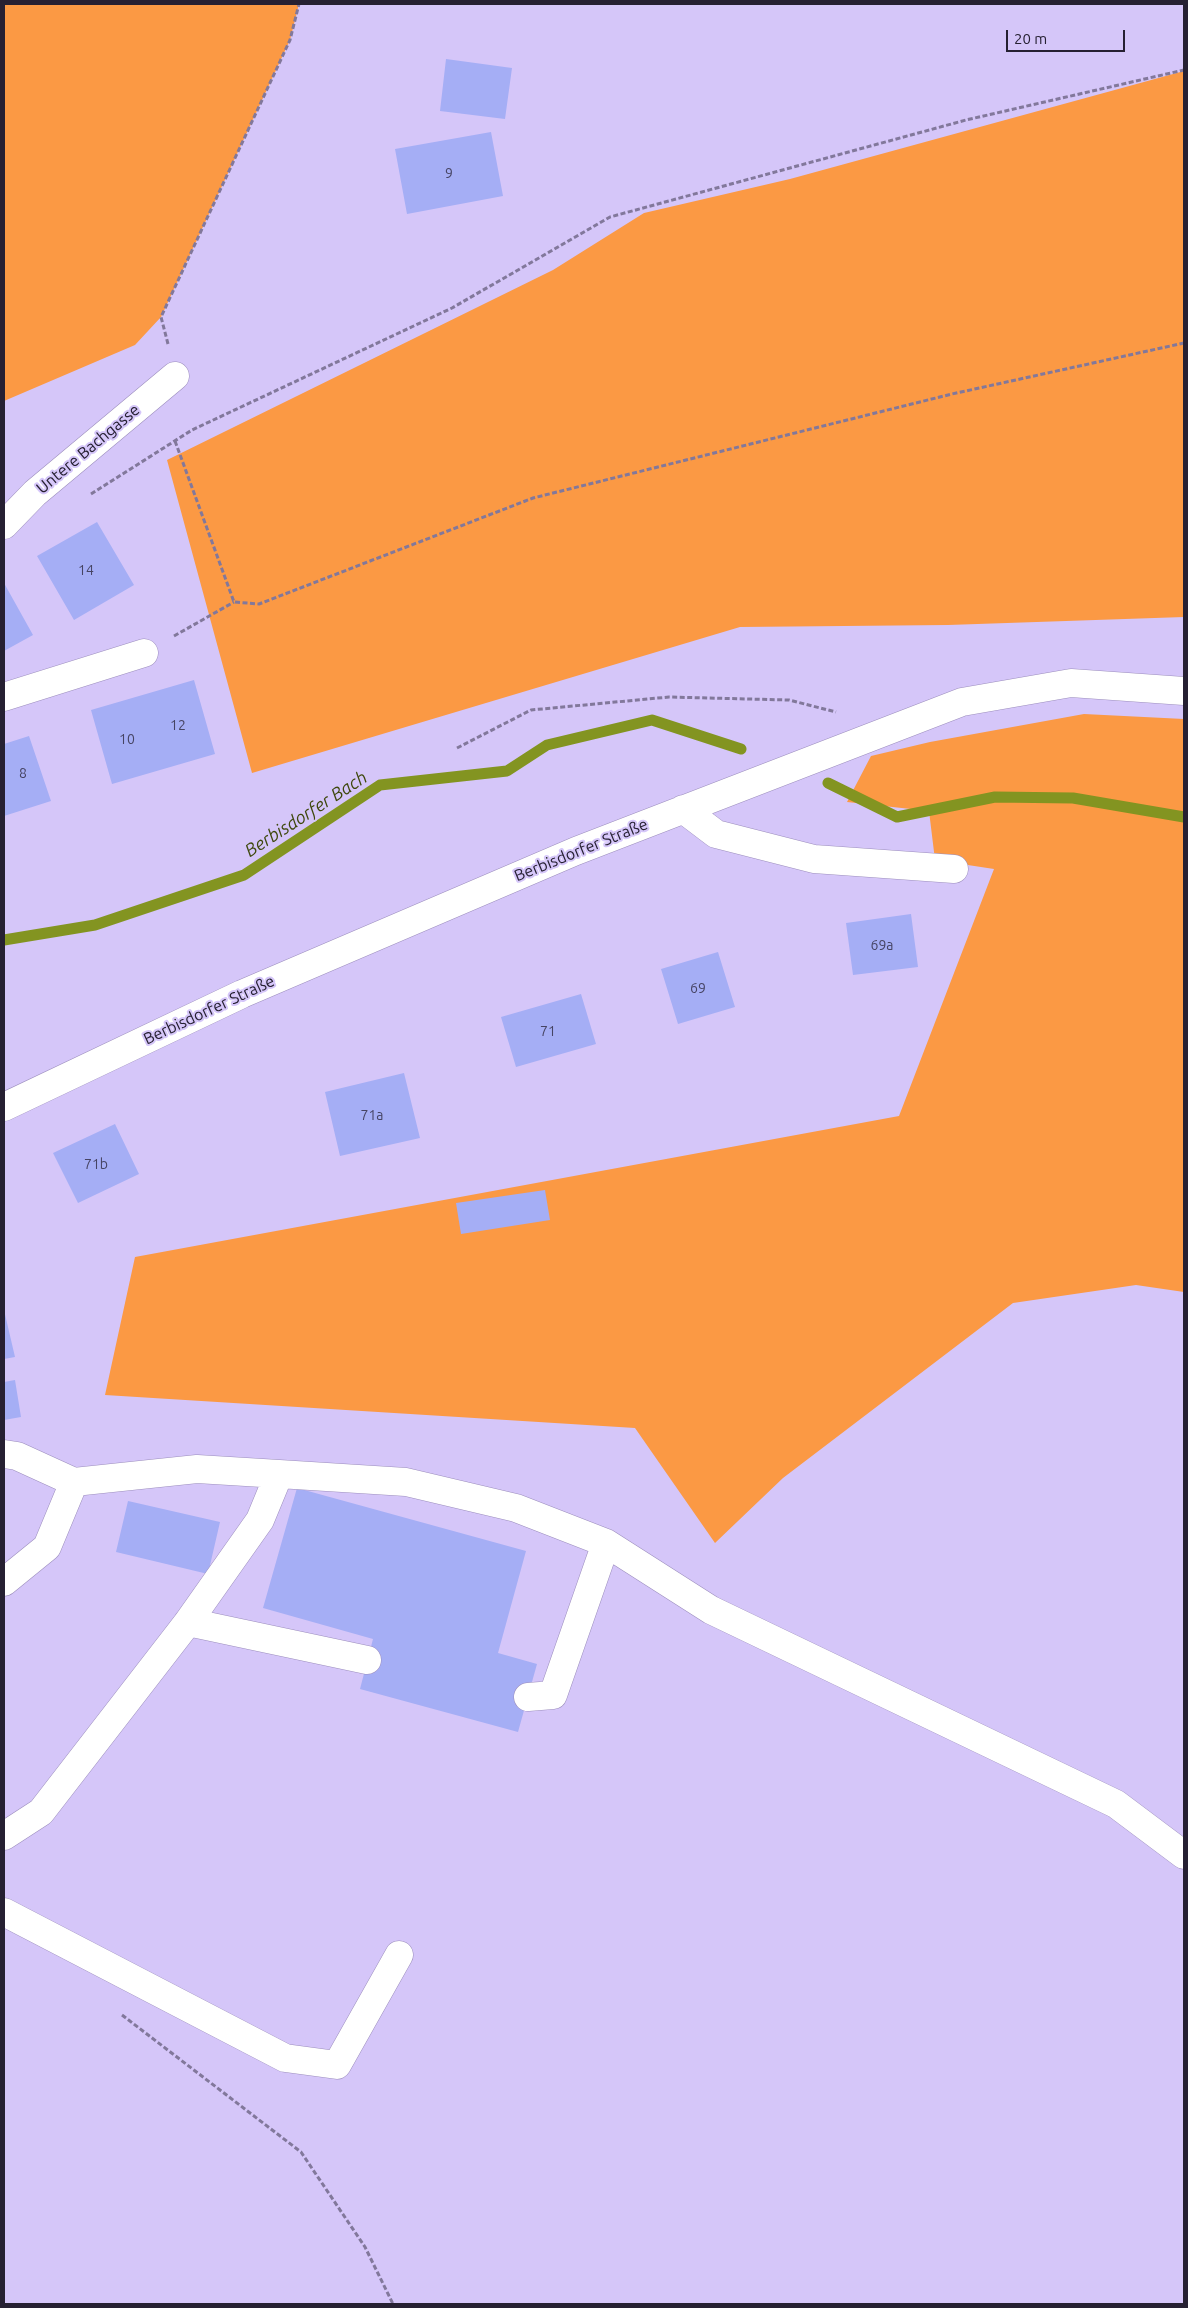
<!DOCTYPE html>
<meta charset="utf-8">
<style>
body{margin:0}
#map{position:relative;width:1188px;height:2308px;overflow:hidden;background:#d5c6f9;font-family:Ubuntu,sans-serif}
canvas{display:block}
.frame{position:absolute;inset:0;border:5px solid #262032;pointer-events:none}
.scale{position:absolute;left:1006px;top:30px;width:119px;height:22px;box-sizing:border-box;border:2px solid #262032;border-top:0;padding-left:6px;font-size:15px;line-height:18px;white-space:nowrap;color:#262032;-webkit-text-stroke:4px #d5c6f9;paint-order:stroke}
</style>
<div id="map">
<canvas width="1188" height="2308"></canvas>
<div class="frame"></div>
<div class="scale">20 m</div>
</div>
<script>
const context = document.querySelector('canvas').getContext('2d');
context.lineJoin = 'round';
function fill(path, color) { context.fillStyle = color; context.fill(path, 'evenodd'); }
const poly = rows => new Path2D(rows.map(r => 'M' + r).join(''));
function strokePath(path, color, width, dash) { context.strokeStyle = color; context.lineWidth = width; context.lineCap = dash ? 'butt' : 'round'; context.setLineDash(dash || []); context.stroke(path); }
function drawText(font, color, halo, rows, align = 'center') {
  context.font = font + ' Ubuntu,sans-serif'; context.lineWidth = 4; context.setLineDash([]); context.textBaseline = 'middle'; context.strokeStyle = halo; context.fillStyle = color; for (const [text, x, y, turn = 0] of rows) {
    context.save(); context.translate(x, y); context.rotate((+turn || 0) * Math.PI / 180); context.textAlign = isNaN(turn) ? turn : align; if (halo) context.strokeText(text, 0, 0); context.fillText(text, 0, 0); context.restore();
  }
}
fill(poly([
 [4,4,299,4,290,40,161,317,135,345,4,401],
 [1184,71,1184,617,948,625,740,627,252,773,167,460,553,270,644,213,790,179],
 [1084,714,1184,719,1184,1292,1136,1285,1013,1303,783,1478,715,1543,635,1428,105,1395,135,1257,899,1116,994,869,935,860,929,811,847,802,871,756,930,742]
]), '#fb9944');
strokePath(poly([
 [828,783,897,817,995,797,1073,798,1184,817],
 [4,940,95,925,244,875,380,785,507,771,547,745,652,720,741,749]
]), '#839421', 11);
fill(poly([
 [446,59,512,68,505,119,440,111],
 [491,132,503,196,407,214,395,149],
 [97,522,134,585,74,620,37,556],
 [4,583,33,635,4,651],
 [194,680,215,754,112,784,91,710],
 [29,736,51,801,4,816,4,744],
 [911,914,918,967,853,975,846,923],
 [718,952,735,1007,678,1024,661,969],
 [581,994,596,1044,516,1067,501,1017],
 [404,1073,420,1138,340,1156,325,1092],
 [115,1124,139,1174,78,1203,53,1153],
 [545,1190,550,1220,461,1234,456,1203],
 [4,1310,15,1357,4,1359],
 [15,1380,21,1417,4,1420,4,1382],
 [297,1488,526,1551,498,1653,537,1664,518,1732,360,1689,373,1639,263,1608],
 [128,1501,220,1522,208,1574,116,1552]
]), '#a5aef5');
const minor = poly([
 [4,525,35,493,175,376],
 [4,697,144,653],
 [683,809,716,834,814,859,954,869],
 [4,1107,242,994,576,851,962,702,1071,683,1184,691],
 [4,1454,17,1456,74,1482,47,1547,4,1582],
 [74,1482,197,1469,279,1474,406,1482,516,1508,606,1543,711,1610,1116,1804,1184,1855],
 [188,1622,367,1660],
 [528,1697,553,1695,606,1543],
 [4,1836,41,1812,188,1622,260,1520,279,1474],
 [4,1912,285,2058,337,2065,399,1955]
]);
strokePath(minor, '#9c8ebd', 29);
strokePath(poly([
 [168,344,161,317,290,40,299,4],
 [175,441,234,602,259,604,533,498,952,394,1184,343],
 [91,494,192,430,452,308,610,217,966,120,1184,70],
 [174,636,234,602],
 [457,748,531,710,669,697,789,700,836,712],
 [122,2015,301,2152,365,2247,393,2304]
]), '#82789b', 3, [5, 2.5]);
strokePath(minor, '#fff', 28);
drawText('14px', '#464463', null, [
 ["9",449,173],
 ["14",86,570],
 ["12",178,725],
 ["10",127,739],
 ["8",23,773],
 ["69a",882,945],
 ["69",698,988],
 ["71",548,1031],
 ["71a",372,1115],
 ["71b",96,1164]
]);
drawText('16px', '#262032', '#d5c6f9', [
 ["Untere Bachgasse",88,449,-40],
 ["Berbisdorfer Straße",581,850,-22],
 ["Berbisdorfer Straße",209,1010,-25]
]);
drawText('italic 18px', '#3f480d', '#d5c6f9', [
 ["Berbisdorfer Bach",306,814,-33]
]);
</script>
